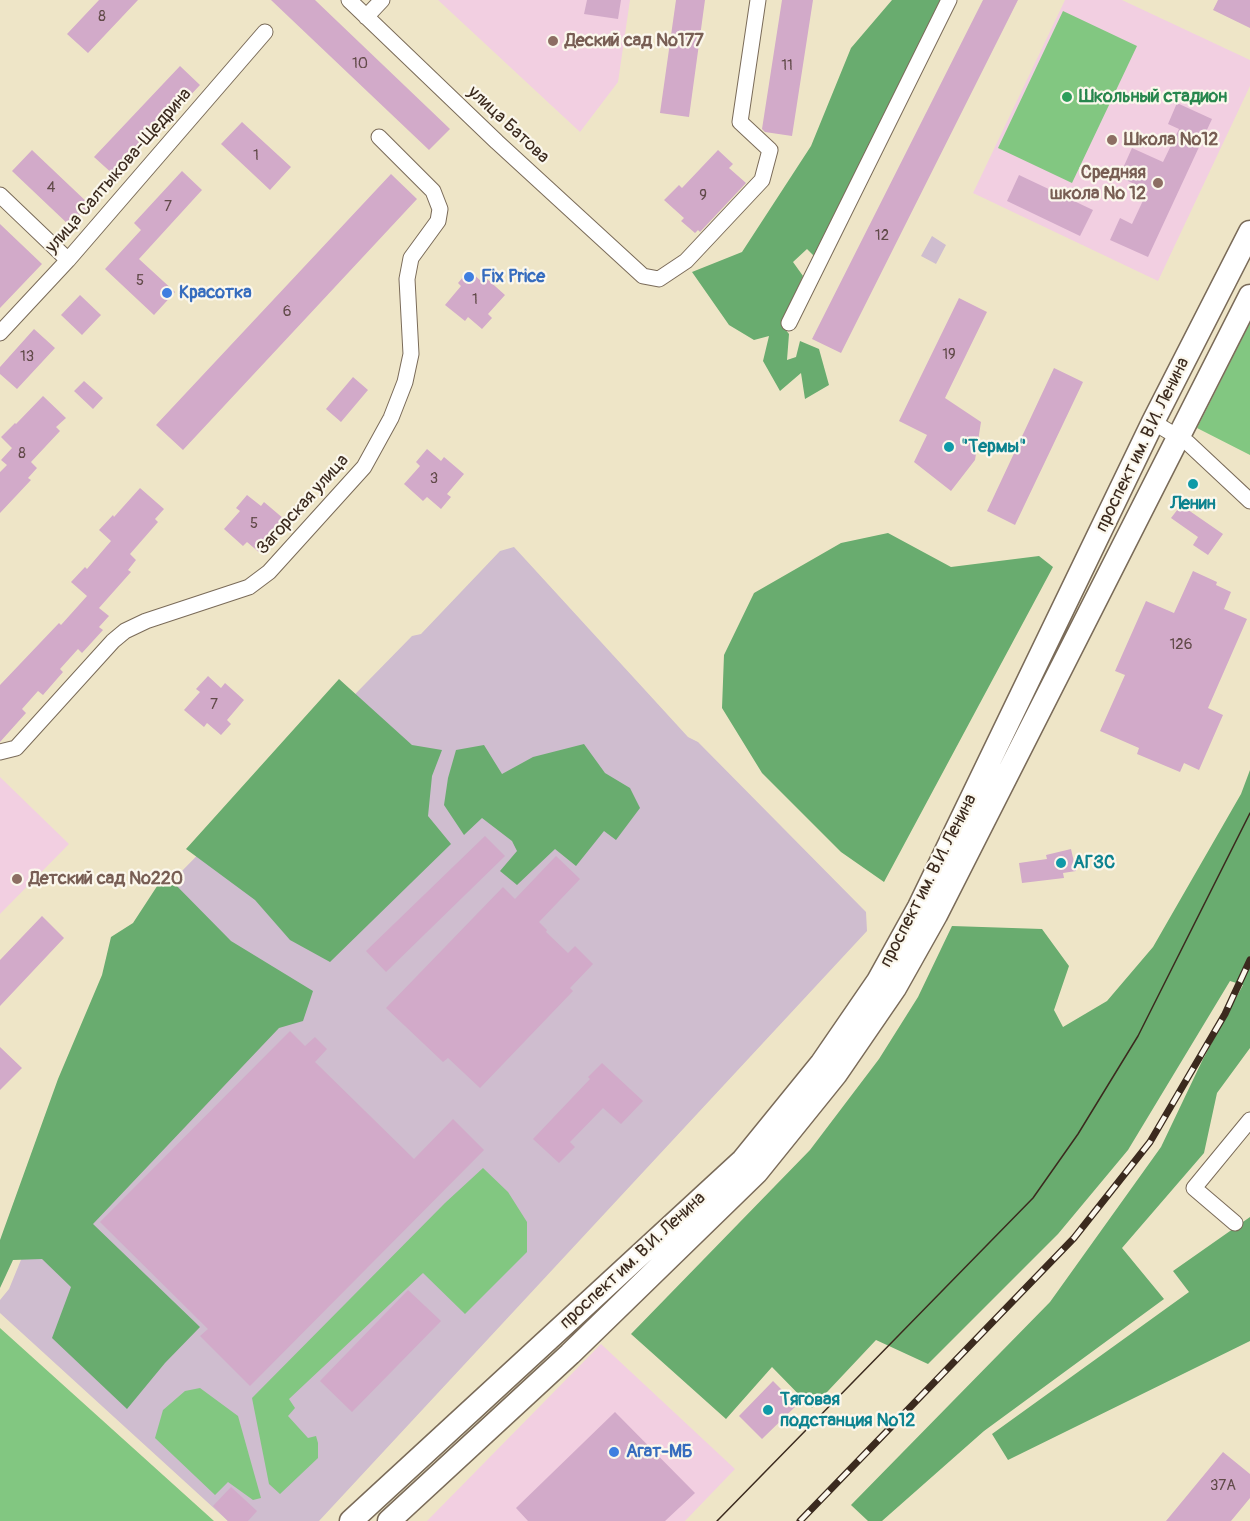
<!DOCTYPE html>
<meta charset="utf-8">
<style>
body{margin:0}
canvas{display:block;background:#eee5c7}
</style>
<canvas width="1250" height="1521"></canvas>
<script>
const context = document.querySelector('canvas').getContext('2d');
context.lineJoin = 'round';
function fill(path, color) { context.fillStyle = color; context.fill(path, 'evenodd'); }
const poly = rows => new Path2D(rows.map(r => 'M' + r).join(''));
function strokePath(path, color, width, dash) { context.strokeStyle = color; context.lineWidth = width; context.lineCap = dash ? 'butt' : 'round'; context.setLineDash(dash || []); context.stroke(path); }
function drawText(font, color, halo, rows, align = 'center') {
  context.font = font + ' Pangolin,sans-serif'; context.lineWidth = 4.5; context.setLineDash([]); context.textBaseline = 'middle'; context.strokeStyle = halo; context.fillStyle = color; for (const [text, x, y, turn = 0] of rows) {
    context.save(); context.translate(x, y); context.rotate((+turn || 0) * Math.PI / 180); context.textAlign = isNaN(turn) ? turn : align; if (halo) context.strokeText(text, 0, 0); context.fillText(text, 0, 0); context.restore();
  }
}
fill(poly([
 [438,0,630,0,618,82,580,132],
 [1065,0,1122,0,1250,60,1250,86,1158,281,973,193],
 [0,777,69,844,0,914],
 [601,1344,735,1469,685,1521,427,1521]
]), '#f2cfe1');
fill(poly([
 [932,236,946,245,936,264,921,256],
 [514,547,688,737,698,742,866,912,867,931,319,1521,228,1521,0,1313,0,1300,9,1289,180,873,412,636,421,634,500,551]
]), '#cfbdcf');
fill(poly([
 [1063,11,1137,46,1072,183,998,148],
 [1250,323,1250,455,1197,428],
 [483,1168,508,1192,527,1222,527,1252,465,1314,423,1273,289,1399,295,1408,288,1416,308,1438,316,1436,318,1443,318,1458,280,1494,269,1484,252,1398,445,1203],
 [0,1328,214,1521,0,1521],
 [200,1388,238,1416,261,1498,253,1500,228,1482,215,1495,155,1438,163,1410,185,1391]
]), '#82c781');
fill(poly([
 [892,0,943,0,815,257,807,249,793,262,803,276,781,324,789,334,787,360,796,357,800,341,819,349,829,385,805,399,801,373,780,391,763,361,769,336,754,340,729,325,692,272,742,252,811,146,851,48],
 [888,533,951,567,1039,556,1053,567,884,882,841,852,762,773,722,708,724,655,754,593,841,543],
 [339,679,412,745,442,750,432,776,428,816,451,844,330,962,290,940,255,900,186,849],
 [584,744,605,773,630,788,640,808,616,840,604,831,576,866,555,849,517,885,500,871,517,851,512,841,482,818,464,835,444,805,448,778,456,750,484,745,502,774,533,757],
 [1250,770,1250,1048,1217,1093,1204,1153,1122,1248,1164,1299,984,1431,882,1521,868,1521,851,1505,1050,1302,1161,1147,1203,1059,1243,985,1230,981,1128,1150,1058,1234,928,1364,876,1340,812,1408,772,1367,726,1419,631,1334,810,1150,879,1059,918,997,952,926,1042,929,1069,966,1054,1010,1063,1027,1107,1001,1153,947,1241,794],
 [165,874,231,941,313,991,303,1021,279,1028,93,1224,200,1327,165,1363,127,1409,52,1338,71,1287,42,1259,13,1260,0,1288,0,1240,58,1079,102,975,111,937,133,923],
 [1250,1217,1250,1341,1008,1460,992,1434,1189,1292,1173,1271]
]), '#69ac6f');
fill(poly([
 [99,0,138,0,88,53,67,34],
 [271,0,315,0,450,129,429,150],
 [587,0,621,0,618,19,584,14],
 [676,0,705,0,689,117,660,113],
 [782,0,813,0,792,136,765,132,762,129],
 [983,0,1018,0,841,353,812,339],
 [1218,0,1250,0,1250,28,1213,10],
 [180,66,200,85,115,176,94,157],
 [1177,103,1212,119,1148,257,1110,240,1120,218,1132,224,1148,190,1119,177,1132,148,1163,162,1179,129,1168,124],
 [242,122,291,167,270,190,221,144],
 [32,150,90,205,70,226,12,171],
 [718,150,733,164,729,168,746,183,700,232,698,230,695,233,681,221,684,218,664,200,679,185,682,188],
 [182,171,202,190,139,259,175,292,154,315,105,269,141,230,134,223],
 [391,174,417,199,183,450,156,425],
 [1019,175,1093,210,1080,236,1007,201],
 [0,224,42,264,0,308],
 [469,270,482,282,486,278,505,295,488,314,492,318,482,329,468,317,465,321,445,305,461,286,458,283],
 [80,295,101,315,82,335,61,315],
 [959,298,987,312,945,398,981,422,975,460,951,491,914,462,927,435,899,421],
 [34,329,55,348,17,389,0,374,0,367],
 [1054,368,1083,382,1015,525,987,511],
 [353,377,368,390,341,422,326,409],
 [84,381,103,398,93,409,74,391],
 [43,396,66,418,56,427,60,431,31,462,37,468,28,478,31,480,0,513,0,472,7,465,1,460,12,448,1,437,15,423,16,424],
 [427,449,441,461,444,457,464,474,447,494,451,497,441,509,427,497,423,501,404,484,420,466,416,462],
 [140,488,164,509,155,519,158,522,130,554,136,560,128,570,131,572,99,608,109,616,99,627,103,630,82,653,78,649,60,669,63,672,43,695,38,691,22,709,26,713,0,742,0,685,59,623,61,625,87,596,71,582,85,567,87,569,111,541,99,530,113,515,114,517],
 [247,495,261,506,264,502,284,519,266,539,271,542,261,554,247,542,243,546,224,529,240,511,236,508],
 [1181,505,1223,534,1208,555,1193,545,1198,537,1171,518],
 [1193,571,1217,582,1216,585,1231,592,1224,609,1247,619,1208,708,1223,715,1199,770,1184,763,1180,772,1137,754,1139,748,1100,731,1125,675,1115,671,1146,601,1174,613],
 [208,676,221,688,225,683,244,700,227,720,231,724,221,735,207,723,204,727,184,710,200,692,196,689],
 [485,836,505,856,386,972,366,951],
 [1071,849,1076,871,1063,873,1064,878,1022,883,1019,863,1047,859,1046,855],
 [556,856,580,879,539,922,547,930,546,932,568,953,575,946,593,964,570,988,573,991,480,1088,448,1058,443,1062,386,1008,503,887,515,899],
 [42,916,64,938,0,1006,0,960],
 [290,1031,305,1046,315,1037,327,1049,315,1062,414,1159,453,1119,484,1150,250,1386,200,1336,208,1329,100,1222],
 [0,1047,22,1068,0,1090],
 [602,1063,643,1101,621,1124,603,1108,570,1142,575,1147,559,1163,533,1139,590,1079,588,1077],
 [408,1290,441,1321,352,1412,320,1381],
 [773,1381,797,1405,762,1439,739,1416],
 [615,1412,695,1493,665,1521,528,1521,516,1508],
 [1223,1452,1250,1474,1250,1498,1231,1521,1166,1521],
 [231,1487,257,1511,248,1521,228,1521,213,1506]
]), '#d2aac9');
const street = poly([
 [349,0,497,142,643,276,659,279,686,261,762,180,770,150,740,122,758,0],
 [366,17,382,0],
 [0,195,68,260],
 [789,323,949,0],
 [0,333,68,260,265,32],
 [1153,422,1188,443,1250,501],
 [0,752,16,748,113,641,125,631,146,621,249,587,269,572,364,467,391,418,405,382,411,354,407,279,411,258,438,221,440,209,433,191,379,137],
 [1235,1223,1194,1188,1250,1120]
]);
const primary = poly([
 [351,1521,743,1160,821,1064,878,981,919,907,1153,422,1250,232],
 [389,1521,570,1354,757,1172,836,1074,895,988,936,915,1250,296]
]);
strokePath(street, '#7a6b59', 17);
strokePath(primary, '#7a6b59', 25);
strokePath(street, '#fff', 15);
strokePath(primary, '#fff', 22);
strokePath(poly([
 [717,1521,1033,1198,1078,1134,1138,1036,1250,813]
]), '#3b2a1e', 1.5);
const rail = poly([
 [800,1521,1074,1238,1150,1142,1225,1014,1250,960]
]);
strokePath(rail, '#3b2a1e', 7);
strokePath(rail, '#fbf7ec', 4.5, [14]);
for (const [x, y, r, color] of [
 [553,41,6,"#8d6e63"],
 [1067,97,6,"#2e9e5b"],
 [1112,140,6,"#8d6e63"],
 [1158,183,6,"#8d6e63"],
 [469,277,6,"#3f7fe0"],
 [167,293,6,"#3f7fe0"],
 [949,447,6,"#0f9aa8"],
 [1193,484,6,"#0f9aa8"],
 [1061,863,6,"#0f9aa8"],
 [17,879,6,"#8d6e63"],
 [768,1410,6,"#0f9aa8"],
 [614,1452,6,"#3f7fe0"]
]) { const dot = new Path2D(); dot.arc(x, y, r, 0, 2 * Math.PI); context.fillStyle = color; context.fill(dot); strokePath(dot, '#fbf7ec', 2); }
drawText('15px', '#614a49', null, [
 ["8",102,17],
 ["10",360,64],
 ["11",787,66],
 ["1",256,156],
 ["4",51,188],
 ["9",703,196],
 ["7",168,207],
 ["12",882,236],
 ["5",140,281],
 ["1",475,300],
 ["6",287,312],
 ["19",949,355],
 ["13",27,357],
 ["8",22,454],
 ["3",434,479],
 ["5",254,524],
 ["126",1181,645],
 ["7",214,705],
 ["37А",1223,1486]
]);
drawText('bold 18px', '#785e54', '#fbf7ec', [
 ["Деский сад №177",565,41],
 ["Школа №12",1124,140],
 ["Средняя",1146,173,"right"],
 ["школа № 12",1146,194,"right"],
 ["Детский сад №220",29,879]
], 'left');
drawText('bold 18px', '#27864d', '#fbf7ec', [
 ["Школьный стадион",1079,97]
], 'left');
drawText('18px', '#3b2a1e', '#fbf7ec', [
 ["улица Батова",508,125,43],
 ["улица Салтыкова-Щедрина",119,171,-49],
 ["проспект им. В.И. Ленина",1143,445,-64],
 ["Загорская улица",303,505,-48],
 ["проспект им. В.И. Ленина",929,881,-63],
 ["проспект им. В.И. Ленина",633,1261,-43]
]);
drawText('bold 18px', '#366cbe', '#fbf7ec', [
 ["Fix Price",481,277],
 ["Красотка",179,293],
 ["Агат-МБ",626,1452]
], 'left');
drawText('bold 18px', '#0d838f', '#fbf7ec', [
 ["\"Термы\"",961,447],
 ["Ленин",1193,504,"center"],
 ["АГЗС",1073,863],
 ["Тяговая",780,1400],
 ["подстанция №12",780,1421]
], 'left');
</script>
